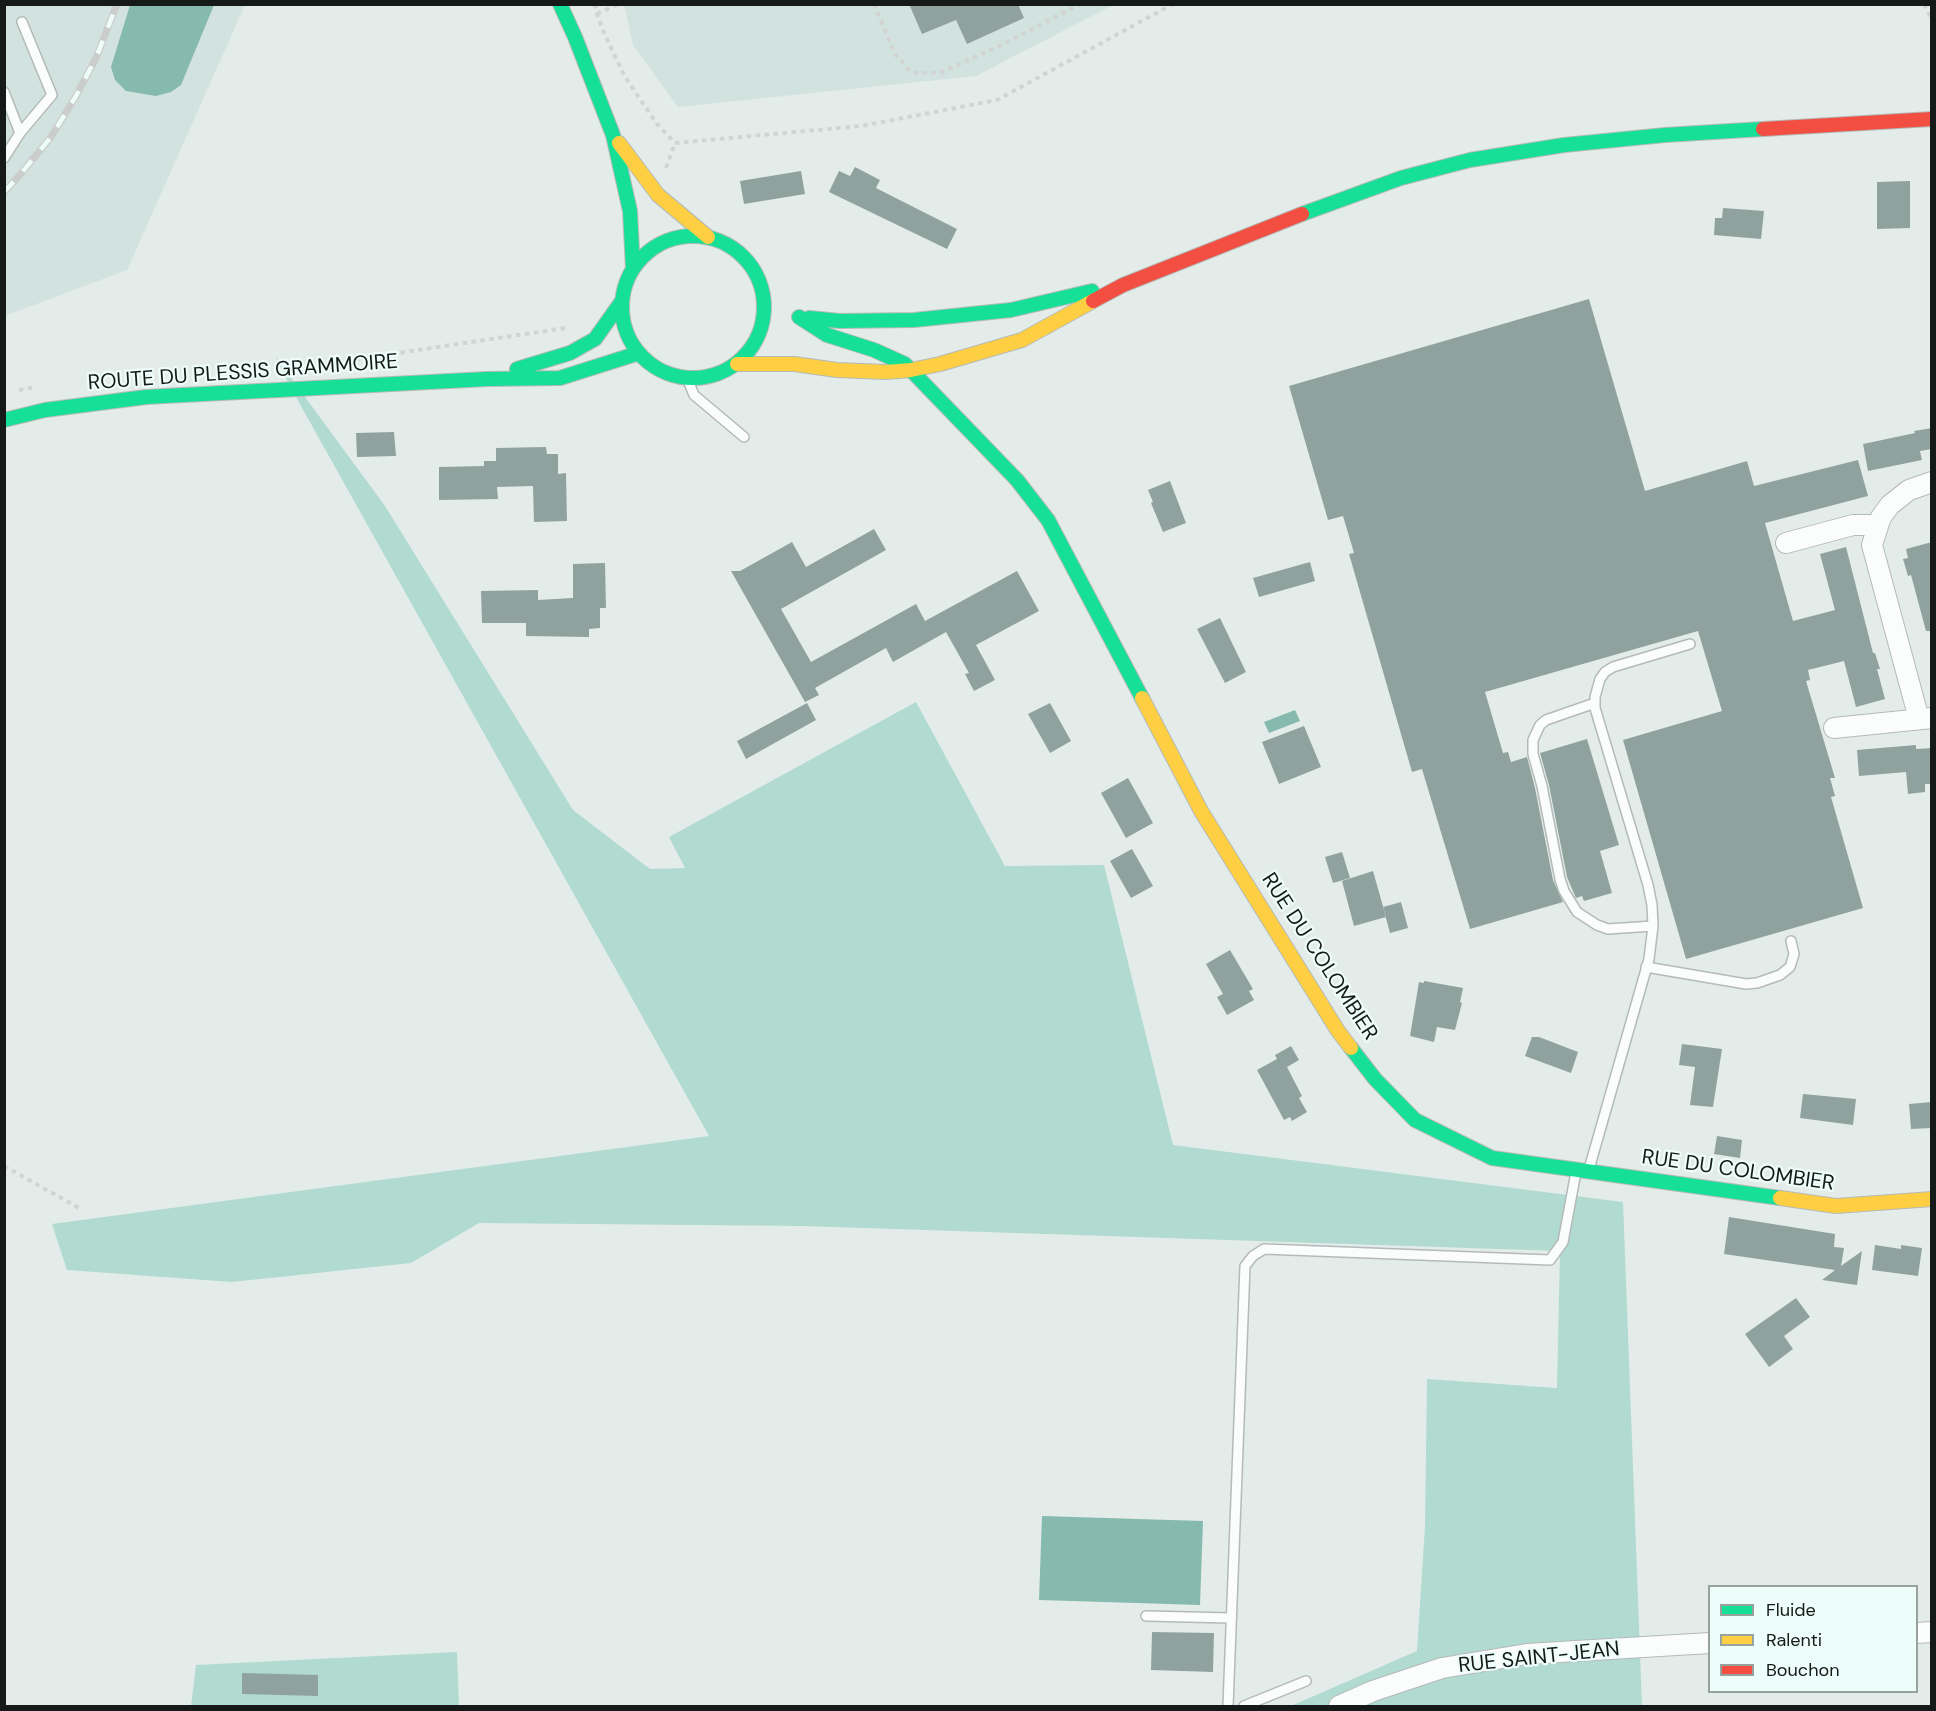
<!DOCTYPE html>
<style>
body{margin:0}
#map{position:relative;width:1936px;height:1711px;overflow:hidden;background:#e4ecea;font-family:"DM Sans",sans-serif}
canvas{display:block}
.frame{position:absolute;inset:0;border:6px solid #151a19;pointer-events:none}
.legend{position:absolute;left:1708px;top:1585px;width:210px;height:108px;box-sizing:border-box;background:#edfdf9;border:2px solid #97a29f;margin:0;padding:8px 10px;list-style:none;font-size:18px;color:#151a19}
.legend li{display:flex;align-items:center;gap:12px;height:30px}
.legend b{width:30px;border:2px solid #97a29f}
</style>
<div id="map">
<canvas width="1936" height="1711"></canvas>
<div class="frame"></div>
<ul class="legend">
<li><b style="height:8px;background:#16e098"></b>Fluide</li>
<li><b style="height:8px;background:#ffcf43"></b>Ralenti</li>
<li><b style="height:8px;background:#f24e42"></b>Bouchon</li>
</ul>
</div>
<script>
const context = document.querySelector('canvas').getContext('2d');
context.lineJoin = 'round';
function fill(path, color) { context.fillStyle = color; context.fill(path, 'evenodd'); }
const poly = rows => new Path2D(rows.map(r => 'M' + r).join(''));
function strokePath(path, color, width, dash) { context.strokeStyle = color; context.lineWidth = width; context.lineCap = dash ? 'butt' : 'round'; context.setLineDash(dash || []); context.stroke(path); }
function drawText(font, color, halo, rows, align = 'center') {
  context.font = font + ' "DM Sans",sans-serif'; context.lineWidth = 4.5; context.setLineDash([]); context.textBaseline = 'middle'; context.strokeStyle = halo; context.fillStyle = color; for (const [text, x, y, turn = 0] of rows) {
    context.save(); context.translate(x, y); context.rotate((+turn || 0) * Math.PI / 180); context.textAlign = isNaN(turn) ? turn : align; if (halo) context.strokeText(text, 0, 0); context.fillText(text, 0, 0); context.restore();
  }
}
fill(poly([
 [5,5,245,5,127,270,5,316],
 [624,5,1113,5,976,76,678,107,633,45]
]), '#d2e2de');
fill(poly([
 [275,356,385,506,573,810,650,869,685,868,669,837,916,702,1005,866,1104,865,1173,1145,1623,1202,1642,1706,1291,1706,1417,1651,1425,1526,1427,1379,1557,1388,1560,1251,804,1226,479,1223,411,1263,232,1282,67,1270,52,1224,709,1136,292,390],
 [457,1652,459,1706,191,1706,196,1665]
]), '#b1dad1');
fill(poly([
 [130,5,214,5,181,85,171,92,156,96,126,91,115,80,111,67],
 [1295,710,1300,721,1269,733,1264,722],
 [1042,1516,1203,1521,1200,1605,1039,1600]
]), '#86baae');
fill(poly([
 [909,4,1018,4,1024,18,967,44,956,20,922,34],
 [855,167,880,180,876,188,957,229,947,249,829,192,839,171,850,176],
 [801,171,805,194,744,204,740,181],
 [1910,181,1910,228,1877,229,1877,182],
 [1723,208,1764,211,1761,239,1714,235,1715,218,1722,218],
 [1589,299,1645,491,1747,461,1754,486,1858,460,1868,496,1765,523,1793,621,1835,610,1820,554,1846,547,1873,653,1875,653,1880,669,1877,669,1885,699,1856,707,1844,661,1808,670,1810,680,1806,681,1835,778,1830,778,1835,796,1831,797,1863,908,1686,959,1623,740,1722,711,1698,631,1485,692,1503,753,1508,752,1511,762,1527,757,1535,788,1553,880,1563,902,1470,929,1422,769,1412,772,1349,554,1354,553,1343,516,1328,520,1289,386],
 [1932,428,1932,449,1920,451,1922,460,1868,471,1863,444,1915,433,1914,431],
 [394,432,396,456,357,457,356,433],
 [546,447,547,454,558,454,558,474,566,473,567,521,534,522,533,486,497,487,498,499,439,500,439,467,484,466,484,461,496,461,496,448],
 [1170,481,1186,523,1163,532,1151,503,1153,502,1148,490],
 [874,529,886,550,781,609,811,662,916,604,925,621,1017,571,1039,611,976,645,995,680,974,691,965,674,969,673,946,632,893,662,886,648,815,688,819,695,805,702,731,571,740,571,792,542,806,567],
 [1932,542,1932,631,1926,631,1911,575,1908,576,1903,559,1908,558,1906,549],
 [1310,562,1315,581,1259,597,1253,578],
 [605,563,606,608,600,608,600,628,589,629,589,637,526,636,526,623,482,623,481,591,538,590,538,600,573,598,573,564],
 [1220,618,1246,672,1225,683,1197,629],
 [807,703,816,720,746,759,737,741],
 [1050,703,1071,741,1050,753,1028,714],
 [1304,726,1321,767,1279,784,1262,742],
 [1587,739,1619,845,1600,851,1612,893,1584,901,1582,896,1576,898,1567,877,1549,785,1540,753],
 [1916,745,1916,749,1932,748,1932,784,1925,784,1925,792,1908,794,1906,772,1859,776,1857,750],
 [1128,778,1153,823,1126,838,1101,793],
 [1132,849,1153,886,1131,898,1110,861],
 [1342,852,1350,878,1333,883,1325,857],
 [1373,871,1386,917,1354,926,1342,881],
 [1401,902,1408,928,1390,933,1383,907],
 [1230,950,1253,989,1249,991,1254,1000,1227,1015,1217,997,1223,994,1206,964],
 [1424,981,1463,988,1460,1002,1462,1003,1455,1030,1437,1027,1434,1042,1410,1036,1419,982,1424,983],
 [1532,1037,1539,1037,1578,1052,1571,1073,1525,1056],
 [1682,1044,1722,1049,1713,1107,1690,1105,1695,1067,1679,1065],
 [1291,1046,1299,1060,1287,1067,1302,1096,1299,1098,1307,1112,1292,1121,1290,1117,1284,1120,1257,1070,1277,1059,1275,1055],
 [1803,1094,1856,1099,1853,1125,1800,1118],
 [1932,1102,1932,1128,1911,1129,1909,1104],
 [1717,1136,1742,1140,1740,1158,1714,1154],
 [1729,1217,1835,1234,1834,1247,1844,1248,1841,1266,1862,1251,1857,1285,1822,1280,1835,1270,1724,1254],
 [1875,1245,1901,1249,1901,1245,1922,1248,1918,1276,1872,1270],
 [1796,1298,1810,1317,1784,1336,1793,1349,1769,1367,1745,1334],
 [1152,1632,1214,1633,1213,1672,1151,1670],
 [242,1673,318,1675,318,1696,242,1694]
]), '#90a29e');
const lane = poly([
 [4,92,20,133,4,158],
 [20,133,52,95,22,22],
 [687,378,694,395,744,437],
 [1595,703,1546,720,1540,725,1533,740,1533,754,1542,786,1560,879,1564,891,1577,912,1597,925,1608,929,1653,926],
 [1646,967,1746,984,1757,983,1780,975,1790,967,1794,954,1791,941],
 [1589,1169,1649,959,1653,926,1652,905,1648,885,1595,708,1595,697,1600,679,1605,672,1613,667,1690,644],
 [1146,1616,1231,1618],
 [1228,1706,1245,1266,1253,1256,1264,1249,1550,1260,1563,1242,1576,1172],
 [1244,1706,1306,1681]
]);
const street = poly([
 [1786,543,1853,525,1878,525],
 [1919,719,1872,545,1881,517,1890,505,1909,490,1932,482],
 [1834,728,1932,718],
 [1916,1633,1932,1632],
 [1339,1706,1373,1691,1442,1668,1527,1654,1710,1643]
]);
const fast = poly([
 [560,4,575,37,613,135,630,211,633,269],
 [1302,214,1401,178,1470,160,1564,145,1665,135,1763,129],
 '622 307a71 71 0 1 1 142 0a71 71 0 1 1-142 0Z',
 [799,317,827,335,874,350,905,364,1017,480,1048,520,1142,698],
 [809,318,840,321,914,320,1011,310,1092,291],
 [517,369,570,353,595,339,622,301],
 [4,420,45,410,146,397,487,379,560,378,639,353],
 [1351,1048,1375,1079,1415,1120,1492,1158,1780,1198]
]);
const slow = poly([
 [619,143,658,195,708,237],
 [737,364,794,364,837,370,886,372,911,370,940,364,1022,340,1093,301],
 [1142,698,1201,811,1338,1031,1351,1048],
 [1780,1198,1836,1206,1932,1199]
]);
const jam = poly([
 [1763,129,1932,119],
 [1093,301,1123,285,1302,214]
]);
strokePath(lane, '#b4bab8', 12);
strokePath(street, '#b4bab8', 22);
strokePath(fast, '#b4bab8', 16);
strokePath(slow, '#b4bab8', 16);
strokePath(jam, '#b4bab8', 16);
strokePath(poly([
 [595,4,597,14,604,33,625,77,657,124,675,143],
 [874,4,895,54,912,73,940,73,1001,45,1080,4],
 [1924,4,1932,20],
 [597,14,618,4],
 [675,143,861,126,997,100,1173,4],
 [666,168,675,143],
 [338,362,565,328],
 [19,390,35,387],
 [4,1166,81,1209]
]), '#d1d4d3', 4, [4.5, 4.5]);
strokePath(lane, '#fbfcfc', 9);
strokePath(street, '#fbfcfc', 20);
strokePath(fast, '#16e098', 14);
strokePath(slow, '#ffcf43', 14);
strokePath(jam, '#f24e42', 14);
const rail = poly([
 [4,192,19,176,51,137,76,96,96,58,117,4]
]);
strokePath(rail, '#cacdcc', 7);
strokePath(rail, '#edfdf9', 4.5, [14]);
drawText('21px', '#151a19', '#edfdf9', [
 ["ROUTE DU PLESSIS GRAMMOIRE",243,373,-4],
 ["RUE DU COLOMBIER",1319,957,57],
 ["RUE DU COLOMBIER",1738,1171,8],
 ["RUE SAINT-JEAN",1539,1658,-6]
]);
</script>
